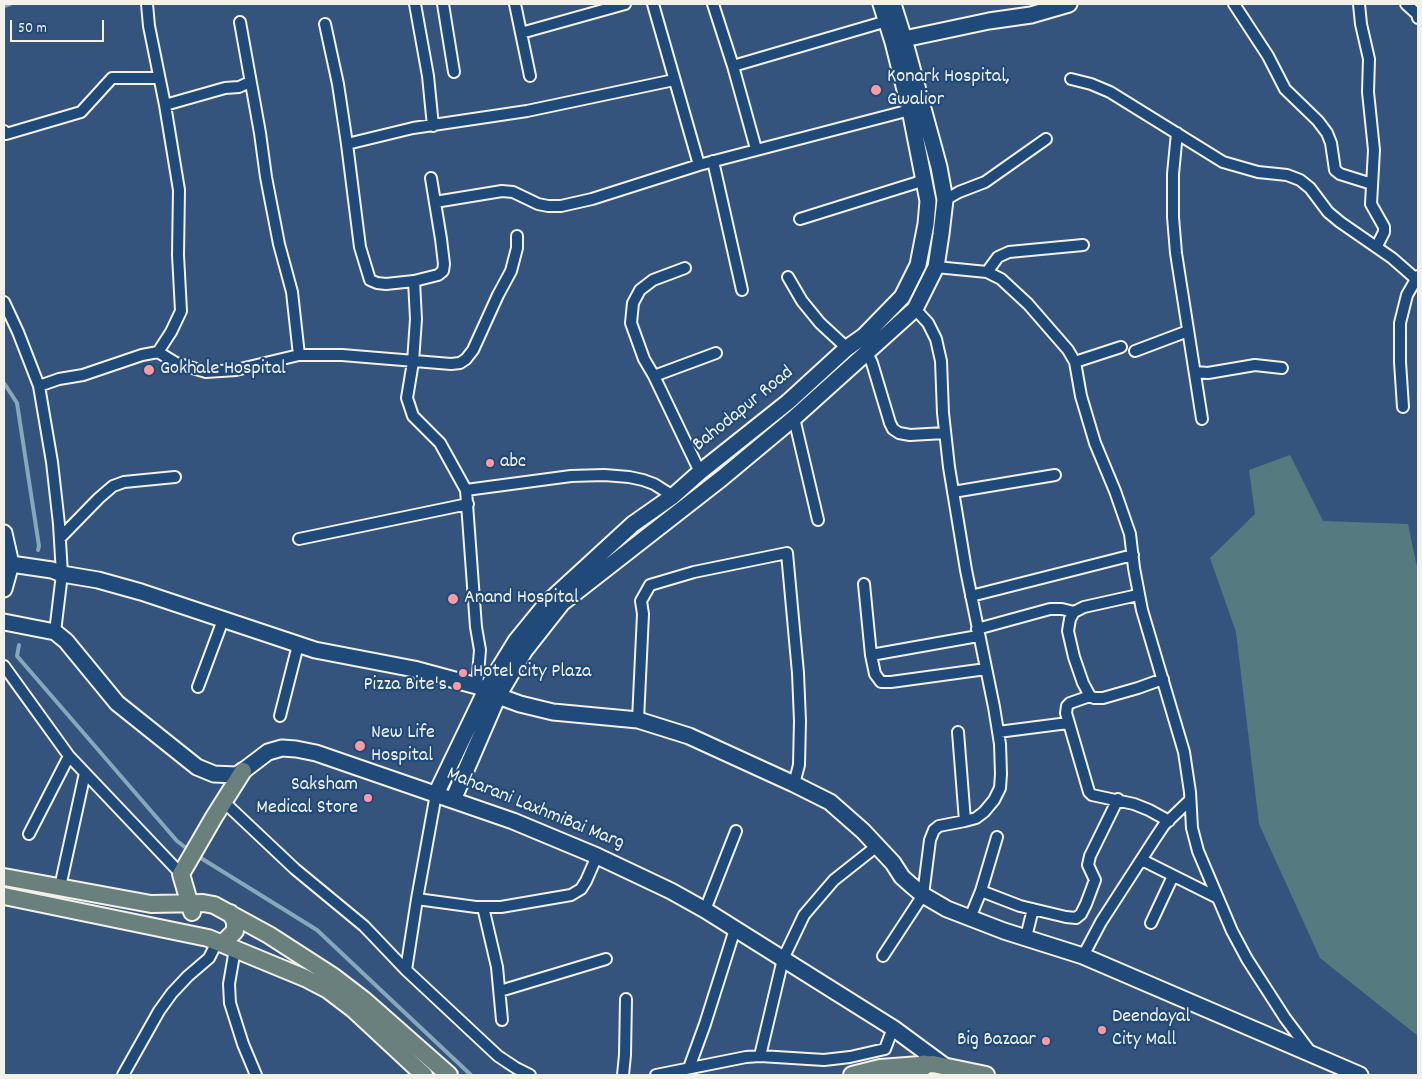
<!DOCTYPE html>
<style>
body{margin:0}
#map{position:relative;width:1422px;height:1079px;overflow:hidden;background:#34547d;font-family:Dekko,sans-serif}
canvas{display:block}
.frame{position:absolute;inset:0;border:5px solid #f4f1e8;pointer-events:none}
.scale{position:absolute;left:10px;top:20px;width:94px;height:22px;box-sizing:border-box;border:2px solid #f4f1e8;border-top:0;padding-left:6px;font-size:15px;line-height:18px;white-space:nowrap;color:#f4f1e8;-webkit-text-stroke:4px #1f4a7a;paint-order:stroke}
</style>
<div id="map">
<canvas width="1422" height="1079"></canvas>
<div class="frame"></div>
<div class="scale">50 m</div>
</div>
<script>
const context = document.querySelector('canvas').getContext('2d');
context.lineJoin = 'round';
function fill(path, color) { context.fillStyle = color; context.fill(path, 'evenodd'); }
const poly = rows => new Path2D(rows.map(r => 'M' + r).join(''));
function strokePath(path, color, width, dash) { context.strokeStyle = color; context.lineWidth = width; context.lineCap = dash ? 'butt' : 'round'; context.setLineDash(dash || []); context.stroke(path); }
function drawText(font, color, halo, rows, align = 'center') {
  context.font = font + ' Dekko,sans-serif'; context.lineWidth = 4.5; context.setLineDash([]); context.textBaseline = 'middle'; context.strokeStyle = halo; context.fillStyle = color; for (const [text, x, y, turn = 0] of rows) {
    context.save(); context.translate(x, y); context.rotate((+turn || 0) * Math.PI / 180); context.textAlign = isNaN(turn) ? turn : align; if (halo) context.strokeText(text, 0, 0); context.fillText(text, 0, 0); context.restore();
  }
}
fill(poly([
 [1290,455,1323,521,1408,524,1418,572,1418,1036,1320,958,1259,824,1236,632,1210,558,1255,514,1249,470]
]), '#557b81');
strokePath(poly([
 [4,6,10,4],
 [4,383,17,403,39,546,38,550],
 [19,645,17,656,177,841,190,851],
 [196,855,317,930,471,1075]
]), '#87a7ba', 4);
const street = poly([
 [147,4,149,26,165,105,179,190,178,255,181,311,171,332,158,352],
 [415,4,428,76,433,126],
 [443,4,454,72],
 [515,4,530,76],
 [653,4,699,165],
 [713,4,733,66,756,149],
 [1234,4,1268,56,1285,89,1318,121,1327,133,1331,143,1335,170,1340,174,1372,184],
 [1359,4,1361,24,1369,59,1368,92,1374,150,1371,204,1384,227,1384,232,1377,246],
 [1406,4,1417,14,1418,18],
 [240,22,260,133,266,177,279,244,292,292,299,355],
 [325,24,338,84,347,144,360,247,370,280,377,283,386,284,414,281,438,275,443,271,444,264,441,239,431,178],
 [521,33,625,4],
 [733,66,887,21],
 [1071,79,1091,84,1110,92,1223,162,1258,172,1287,175,1300,180,1310,188,1328,212,1340,222,1392,258,1416,279],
 [165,105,225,88,239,87,250,82],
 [4,131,6,134,81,112,112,78,159,78],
 [1177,133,1173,174,1173,217,1176,253,1202,419],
 [347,144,413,128,527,111,674,80],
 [713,161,742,290],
 [945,200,959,192,985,182,1046,139],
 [435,202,502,191,513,192,538,204,548,206,561,206,592,199,699,165,910,110],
 [800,219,925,180],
 [936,267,987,272,1001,279,1028,304,1068,350,1075,362,1081,396,1095,443,1115,491,1130,534,1134,568,1142,610,1184,752,1190,792,1192,828,1198,851,1232,931,1247,959,1285,1018,1312,1054],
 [685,268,653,280,640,290,633,303,631,323,644,359,654,376,700,472],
 [987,272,998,257,1009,252,1083,245],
 [788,277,802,301,820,323,847,348],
 [414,281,416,319,413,362,407,398,413,416,440,443,466,490,476,627,480,650,477,686],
 [4,302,18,332,39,386,52,462,59,524,62,574,55,632],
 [1135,351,1188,331],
 [867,353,872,363,890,423,893,429,899,433,910,435,945,433],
 [1075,362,1121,347],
 [1195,372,1208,373,1255,365,1282,368],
 [654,376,716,353],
 [39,386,59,379,83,375,142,355,158,352,176,363,206,372,236,370,299,355,342,355,451,364,460,363,466,359,473,350,498,295,511,271,517,248,517,236],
 [1403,407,1400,362,1400,323,1407,295,1418,276],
 [794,418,818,520],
 [466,490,571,476,604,475,629,477,643,480,654,484,673,496],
 [953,492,1055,475],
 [60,538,99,498,113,486,124,482,175,477],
 [299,539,468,504],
 [864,584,871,655,875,674,881,682,891,682,986,669],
 [1138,595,1084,607,1074,612,1070,619,1068,631,1074,657,1083,683,1090,696,1094,698,1103,698,1138,688,1163,679],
 [971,596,1133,555],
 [977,629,1050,609,1062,609,1074,612],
 [871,655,978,636],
 [4,666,69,756,181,874],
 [198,687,223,620],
 [1090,696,1070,703,1067,706,1066,713,1089,792,1092,795,1134,804,1149,810,1169,821],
 [280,716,298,645],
 [638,720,643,614,641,601,650,585,694,572,787,553,798,673,800,721,799,765,794,784],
 [958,732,965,821],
 [998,732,1068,723],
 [224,802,295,869,364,926,406,970,498,1056,516,1068,530,1075],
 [29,834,69,756],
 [1142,860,1218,898],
 [60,887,85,773],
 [981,891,1020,906,1066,917,1076,918,1081,914,1086,904,1095,880,1088,865,1090,856,1118,799],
 [417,899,476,907,501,907,571,895,581,889,586,881,597,856],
 [483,907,497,967,502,1020],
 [705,910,736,831],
 [970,918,981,891,997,837],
 [1151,923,1173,876],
 [1026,937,1033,909],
 [235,949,229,984,230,1003,243,1044,256,1075],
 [883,956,923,895,930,840,934,830,939,826,965,821,976,818,984,812,994,800,1000,788,1001,774,1000,744,994,707,966,570,949,467,943,413,941,361,936,339,928,323,915,309],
 [1083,956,1101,922,1154,840,1164,825,1190,800],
 [406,970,417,899,436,794],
 [500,991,606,959],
 [760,1056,783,959,804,915,834,880,877,846],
 [689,1068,705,1024,735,929],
 [123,1075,159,1011,172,993,188,976,209,958,217,942],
 [623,1075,625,1055,626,999],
 [656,1075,746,1057,760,1056,824,1060,850,1057,885,1049,893,1028]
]);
const secondary = poly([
 [904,39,989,21,1031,15,1069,4],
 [4,533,11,564,4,589],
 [11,564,52,570,62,574,98,580,141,592,315,650,414,669,477,686,486,690],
 [4,622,55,632,66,641,117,703,197,767,214,774,236,775,243,771,268,752,282,748,296,749,316,753,513,821,597,856,671,891,705,910,893,1028,946,1067],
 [498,696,520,704,553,712,638,720,689,736,794,784,830,802,863,831,893,863,902,877,911,885,923,895,947,909,1004,931,1083,956,1360,1075],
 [436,794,486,690,516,641,547,603,633,524,673,496,700,472,788,402,847,348,864,336,902,297,918,265,926,224,928,201,910,110,893,42,881,4],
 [453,800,498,696,525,650,562,603,722,478,794,418,915,309,936,267,941,234,945,200,939,167,904,39,893,4]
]);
const primary = poly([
 [4,877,151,904,203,903,214,905,269,935,334,977,364,1000,449,1075],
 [4,896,208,938,305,978,328,990,353,1009,424,1075],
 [192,912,181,874,214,817,243,771],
 [222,944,235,931,235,921,230,913],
 [852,1075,880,1068,933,1064,986,1075]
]);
const highway = poly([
 [916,1075,916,1071,924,1065]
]);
strokePath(street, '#f4f1e8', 14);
strokePath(secondary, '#f4f1e8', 19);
strokePath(primary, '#f4f1e8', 20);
strokePath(highway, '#f4f1e8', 22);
strokePath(street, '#1f4a7a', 10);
strokePath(secondary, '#1f4a7a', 15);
strokePath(primary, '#6a807d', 16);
strokePath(highway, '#6a807d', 19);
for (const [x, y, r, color] of [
 [876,90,6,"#ff9aa2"],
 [149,370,6,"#ff9aa2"],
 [490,463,5,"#ff9aa2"],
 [453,599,6,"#ff9aa2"],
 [463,673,5,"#ff9aa2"],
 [457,686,5,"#ff9aa2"],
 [360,746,6,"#ff9aa2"],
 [368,798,5,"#ff9aa2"],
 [1102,1030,5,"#ff9aa2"],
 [1046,1041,5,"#ff9aa2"]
]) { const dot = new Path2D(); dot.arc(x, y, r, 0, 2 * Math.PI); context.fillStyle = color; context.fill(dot); strokePath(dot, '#1f4a7a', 2); }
drawText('20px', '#f4f1e8', '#1f4a7a', [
 ["Konark Hospital,",887,78],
 ["Gwalior",887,101],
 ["Gokhale Hospital",160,370],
 ["abc",500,463],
 ["Anand Hospital",464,599],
 ["Hotel City Plaza",473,673],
 ["Pizza Bite's",447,686,"right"],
 ["New Life",371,734],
 ["Hospital",371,757],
 ["Saksham",358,786,"right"],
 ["Medical Store",358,809,"right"],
 ["Deendayal",1112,1018],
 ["City Mall",1112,1041],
 ["Big Bazaar",1036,1041,"right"]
], 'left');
drawText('20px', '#f4f1e8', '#1f4a7a', [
 ["Bahodapur Road",744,410,-39],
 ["Maharani LaxhmiBai Marg",535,810,22]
]);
</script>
